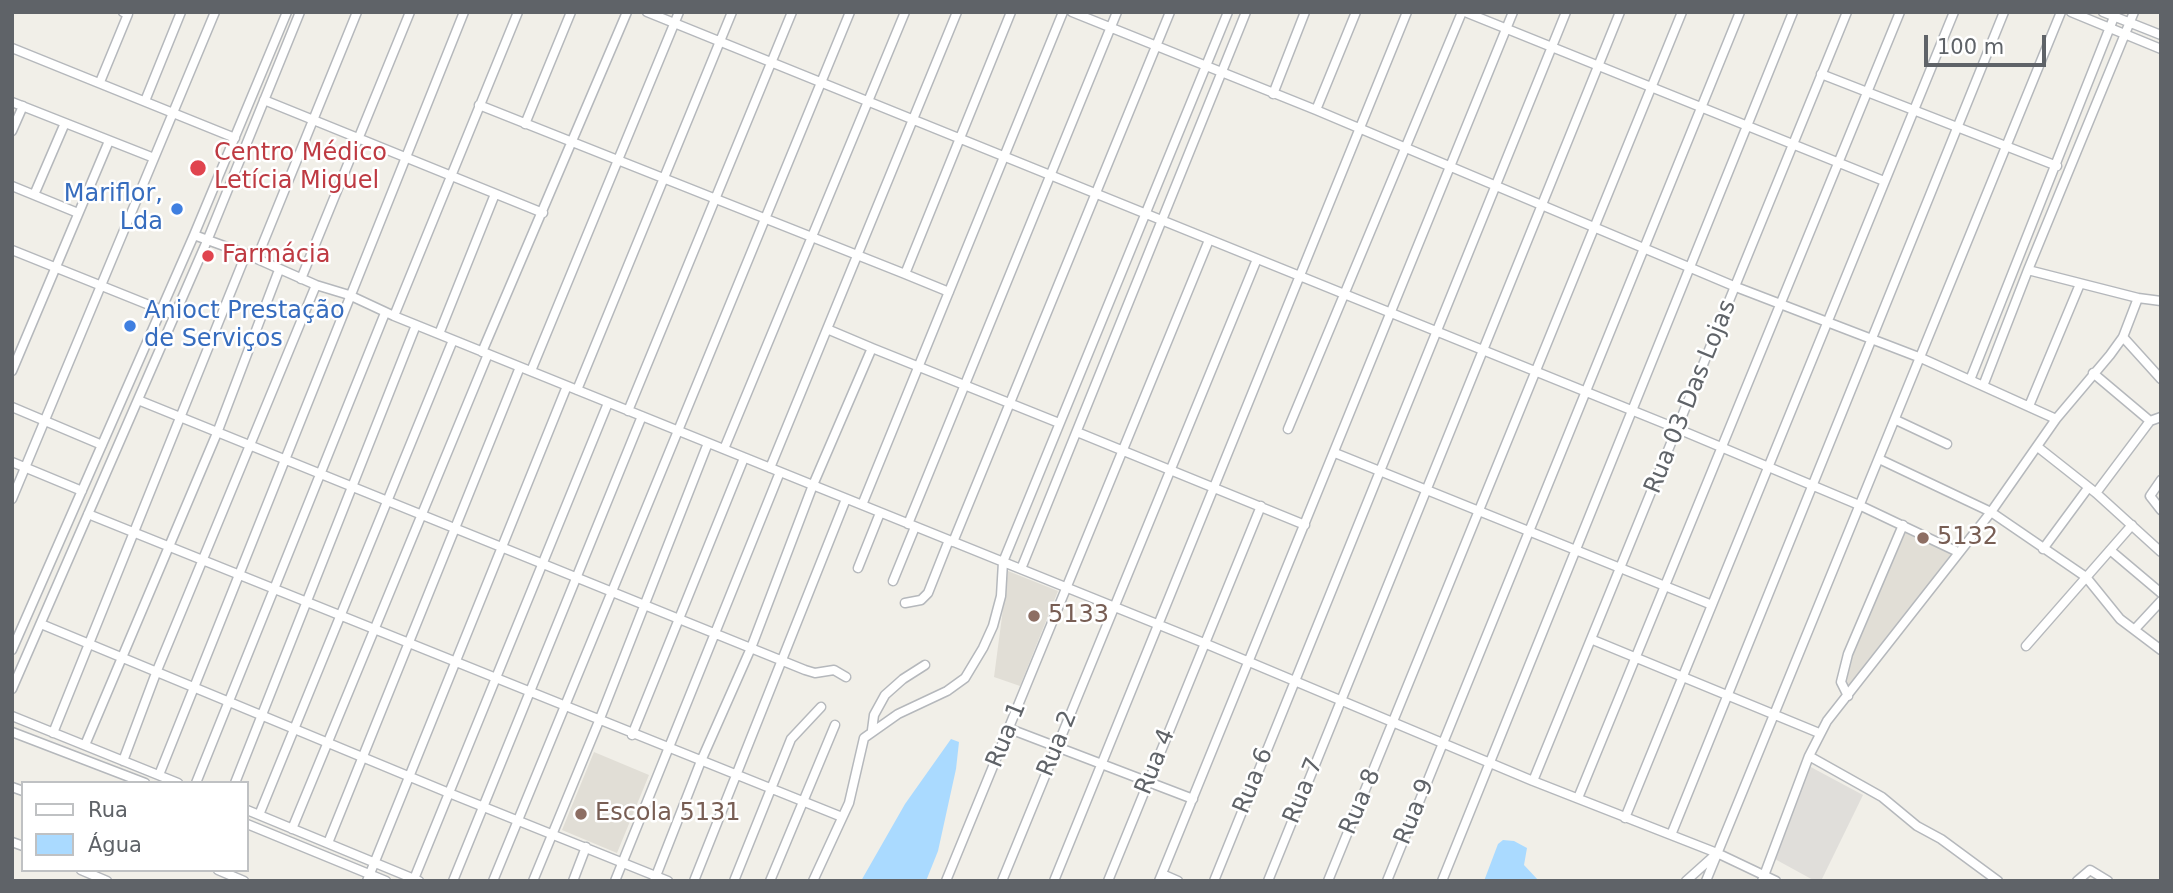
<!DOCTYPE html>
<meta charset="utf-8">
<style>
body{margin:0}
#map{position:relative;width:2173px;height:893px;overflow:hidden;background:#f1efe8;font-family:"DejaVu Sans",sans-serif}
canvas{display:block}
.frame{position:absolute;inset:0;border:14px solid #5f6368;pointer-events:none}
.legend{position:absolute;left:21px;top:781px;width:228px;height:91px;box-sizing:border-box;background:#fff;border:2px solid #bfc1c3;margin:0;padding:9px 12px;list-style:none;font-size:21px;color:#5f6368}
.legend li{display:flex;align-items:center;gap:14px;height:35px}
.legend b{width:35px;border:2px solid #bfc1c3}
.scale{position:absolute;left:1924px;top:35px;width:122px;height:32px;box-sizing:border-box;border:4px solid #5f6368;border-top:0;padding-left:9px;font-size:21px;line-height:24px;white-space:nowrap;color:#5f6368;-webkit-text-stroke:5px #fff;paint-order:stroke}
</style>
<div id="map">
<canvas width="2173" height="893"></canvas>
<div class="frame"></div>
<ul class="legend">
<li><b style="height:9px;background:#fff"></b>Rua</li>
<li><b style="height:19px;background:#aadaff"></b>Água</li>
</ul>
<div class="scale">100 m</div>
</div>
<script>
const context = document.querySelector('canvas').getContext('2d');
context.lineJoin = 'round';
function fill(path, color) { context.fillStyle = color; context.fill(path, 'evenodd'); }
const poly = rows => new Path2D(rows.map(r => 'M' + r).join(''));
function strokePath(path, color, width, dash) { context.strokeStyle = color; context.lineWidth = width; context.lineCap = dash ? 'butt' : 'round'; context.setLineDash(dash || []); context.stroke(path); }
function drawText(font, color, halo, rows, align = 'center') {
  context.font = font + ' "DejaVu Sans",sans-serif'; context.lineWidth = 5; context.setLineDash([]); context.textBaseline = 'middle'; context.strokeStyle = halo; context.fillStyle = color; for (const [text, x, y, turn = 0] of rows) {
    context.save(); context.translate(x, y); context.rotate((+turn || 0) * Math.PI / 180); context.textAlign = isNaN(turn) ? turn : align; if (halo) context.strokeText(text, 0, 0); context.fillText(text, 0, 0); context.restore();
  }
}
fill(poly([
 [1807,765,1863,795,1821,881,1815,881,1773,858]
]), '#e0deda');
fill(poly([
 [1904,529,1952,553,1848,690,1846,681,1850,661],
 [1008,571,1058,591,1020,686,994,677],
 [594,752,649,775,617,853,562,830]
]), '#e1ded6');
fill(poly([
 [951,739,959,742,956,769,938,851,926,881,861,881,905,804],
 [1503,840,1514,841,1527,848,1524,865,1539,881,1484,881,1498,844]
]), '#aadaff');
const minor = poly([
 [647,12,1678,429,1859,505,1958,552],
 [1072,12,1316,110,1736,287,1921,358,2056,419],
 [1465,12,1884,181],
 [2071,12,2161,49],
 [2103,12,2161,35],
 [12,48,235,138],
 [1821,74,2057,166],
 [100,82,128,14,123,12],
 [1273,94,1305,12],
 [264,100,543,213],
 [145,101,181,12],
 [12,102,154,158],
 [479,105,905,274],
 [1316,110,1356,12],
 [525,124,571,12],
 [12,131,23,106],
 [12,186,78,213],
 [34,195,65,123],
 [194,235,246,254,316,285,349,295,394,316,1204,643,1533,781,1717,853,1776,881],
 [12,250,174,315],
 [257,258,357,12],
 [2028,270,2138,298],
 [301,279,410,12],
 [949,292,905,274,1011,12],
 [394,316,518,12],
 [827,329,872,348],
 [439,334,495,194],
 [2123,337,2161,379],
 [482,352,627,12],
 [12,371,109,141],
 [531,371,679,12],
 [2093,373,2150,421],
 [1970,380,2116,12],
 [1983,386,2028,270,2134,12],
 [577,390,732,12],
 [138,400,805,670,815,673,834,670,846,677],
 [2029,406,2080,284],
 [12,407,102,445],
 [628,411,792,12],
 [1896,420,1947,444],
 [1288,429,1462,12],
 [1077,432,1305,525],
 [2039,448,2096,493,2161,552],
 [724,449,905,12],
 [1335,453,1712,605],
 [1879,459,1991,512,2086,577,2120,619,2161,650],
 [12,462,82,491],
 [770,468,957,12],
 [2161,480,2150,496,2161,510],
 [2096,493,2150,421,2161,417],
 [12,499,215,12],
 [862,505,1063,12],
 [88,514,842,817],
 [908,524,1117,12],
 [953,542,1170,12],
 [2043,549,2088,488],
 [2110,550,2161,593],
 [858,568,880,513],
 [1021,569,1246,12],
 [893,581,915,527],
 [905,603,921,600,928,593,949,540],
 [41,624,449,793,608,403],
 [2135,629,2161,601],
 [1593,640,1819,733],
 [2026,646,2132,525],
 [12,650,194,235,287,12],
 [12,689,207,241,300,12],
 [1848,696,1841,682,1848,654,1903,525],
 [12,716,178,783],
 [1010,729,1193,799],
 [872,730,874,715,885,695,903,679,925,665],
 [12,732,145,783],
 [53,733,246,254],
 [632,735,744,458],
 [85,745,217,433,279,270],
 [1809,756,1882,797,1917,826,1941,839,1998,881],
 [123,761,156,673,316,285],
 [159,775,464,12],
 [1533,781,1847,12],
 [196,783,385,313],
 [235,783,416,325],
 [12,787,23,791],
 [1578,798,1900,12],
 [247,810,419,881],
 [259,815,453,340],
 [1625,818,1954,12],
 [247,824,386,881],
 [292,829,488,354],
 [1671,835,2004,12],
 [12,842,23,846],
 [328,843,520,367],
 [81,870,107,881],
 [218,870,244,881],
 [1162,874,1178,881],
 [414,879,449,793,668,881],
 [367,881,567,386],
 [453,881,642,416],
 [493,881,850,12],
 [533,881,599,721,708,443],
 [573,881,586,847],
 [615,881,780,472],
 [654,881,701,761,751,648,813,485,872,348,1059,423],
 [694,881,846,499],
 [734,881,791,739,821,707],
 [770,881,835,725],
 [813,881,849,803,864,738,898,714,947,691,965,678,983,648,993,626,1001,596,1003,562,1228,12],
 [946,881,1209,240],
 [1002,881,1257,259],
 [1054,881,1407,12],
 [1108,881,1261,506],
 [1159,881,1513,12],
 [1214,881,1566,12],
 [1268,881,1620,12],
 [1328,881,1682,12],
 [1387,881,1740,12],
 [1442,881,1793,12],
 [1686,881,1715,855],
 [1706,881,2061,12],
 [1762,881,1809,756,1827,721,1991,512,2056,419,2110,355,2123,337,2138,298,2161,301],
 [2077,881,2090,870,2108,881]
]);
strokePath(minor, '#b5b8bc', 11);
strokePath(minor, '#fff', 8);
for (const [x, y, r, color] of [
 [198,168,9,"#e0444e"],
 [177,209,7,"#3f7fe0"],
 [208,256,7,"#e0444e"],
 [130,326,7,"#3f7fe0"],
 [1923,538,7,"#8d6e63"],
 [1034,616,7,"#8d6e63"],
 [581,814,7,"#8d6e63"]
]) { const dot = new Path2D(); dot.arc(x, y, r, 0, 2 * Math.PI); context.fillStyle = color; context.fill(dot); strokePath(dot, '#fff', 2.5); }
drawText('24px', '#be3a42', '#fff', [
 ["Centro Médico",214,154],
 ["Letícia Miguel",214,182],
 ["Farmácia",222,256]
], 'left');
drawText('24px', '#366cbe', '#fff', [
 ["Mariflor,",163,195],
 ["Lda",163,223],
 ["Anioct Prestação",144,312,"left"],
 ["de Serviços",144,340,"left"]
], 'right');
drawText('24px', '#5f6368', '#fff', [
 ["Rua 03 Das Lojas",1691,397,-68],
 ["Rua 1",1007,735,-68],
 ["Rua 2",1058,744,-68],
 ["Rua 4",1156,762,-68],
 ["Rua 6",1254,781,-68],
 ["Rua 7",1304,791,-68],
 ["Rua 8",1361,802,-67],
 ["Rua 9",1415,812,-68]
]);
drawText('24px', '#785e54', '#fff', [
 ["5132",1937,538],
 ["5133",1048,616],
 ["Escola 5131",595,814]
], 'left');
</script>
